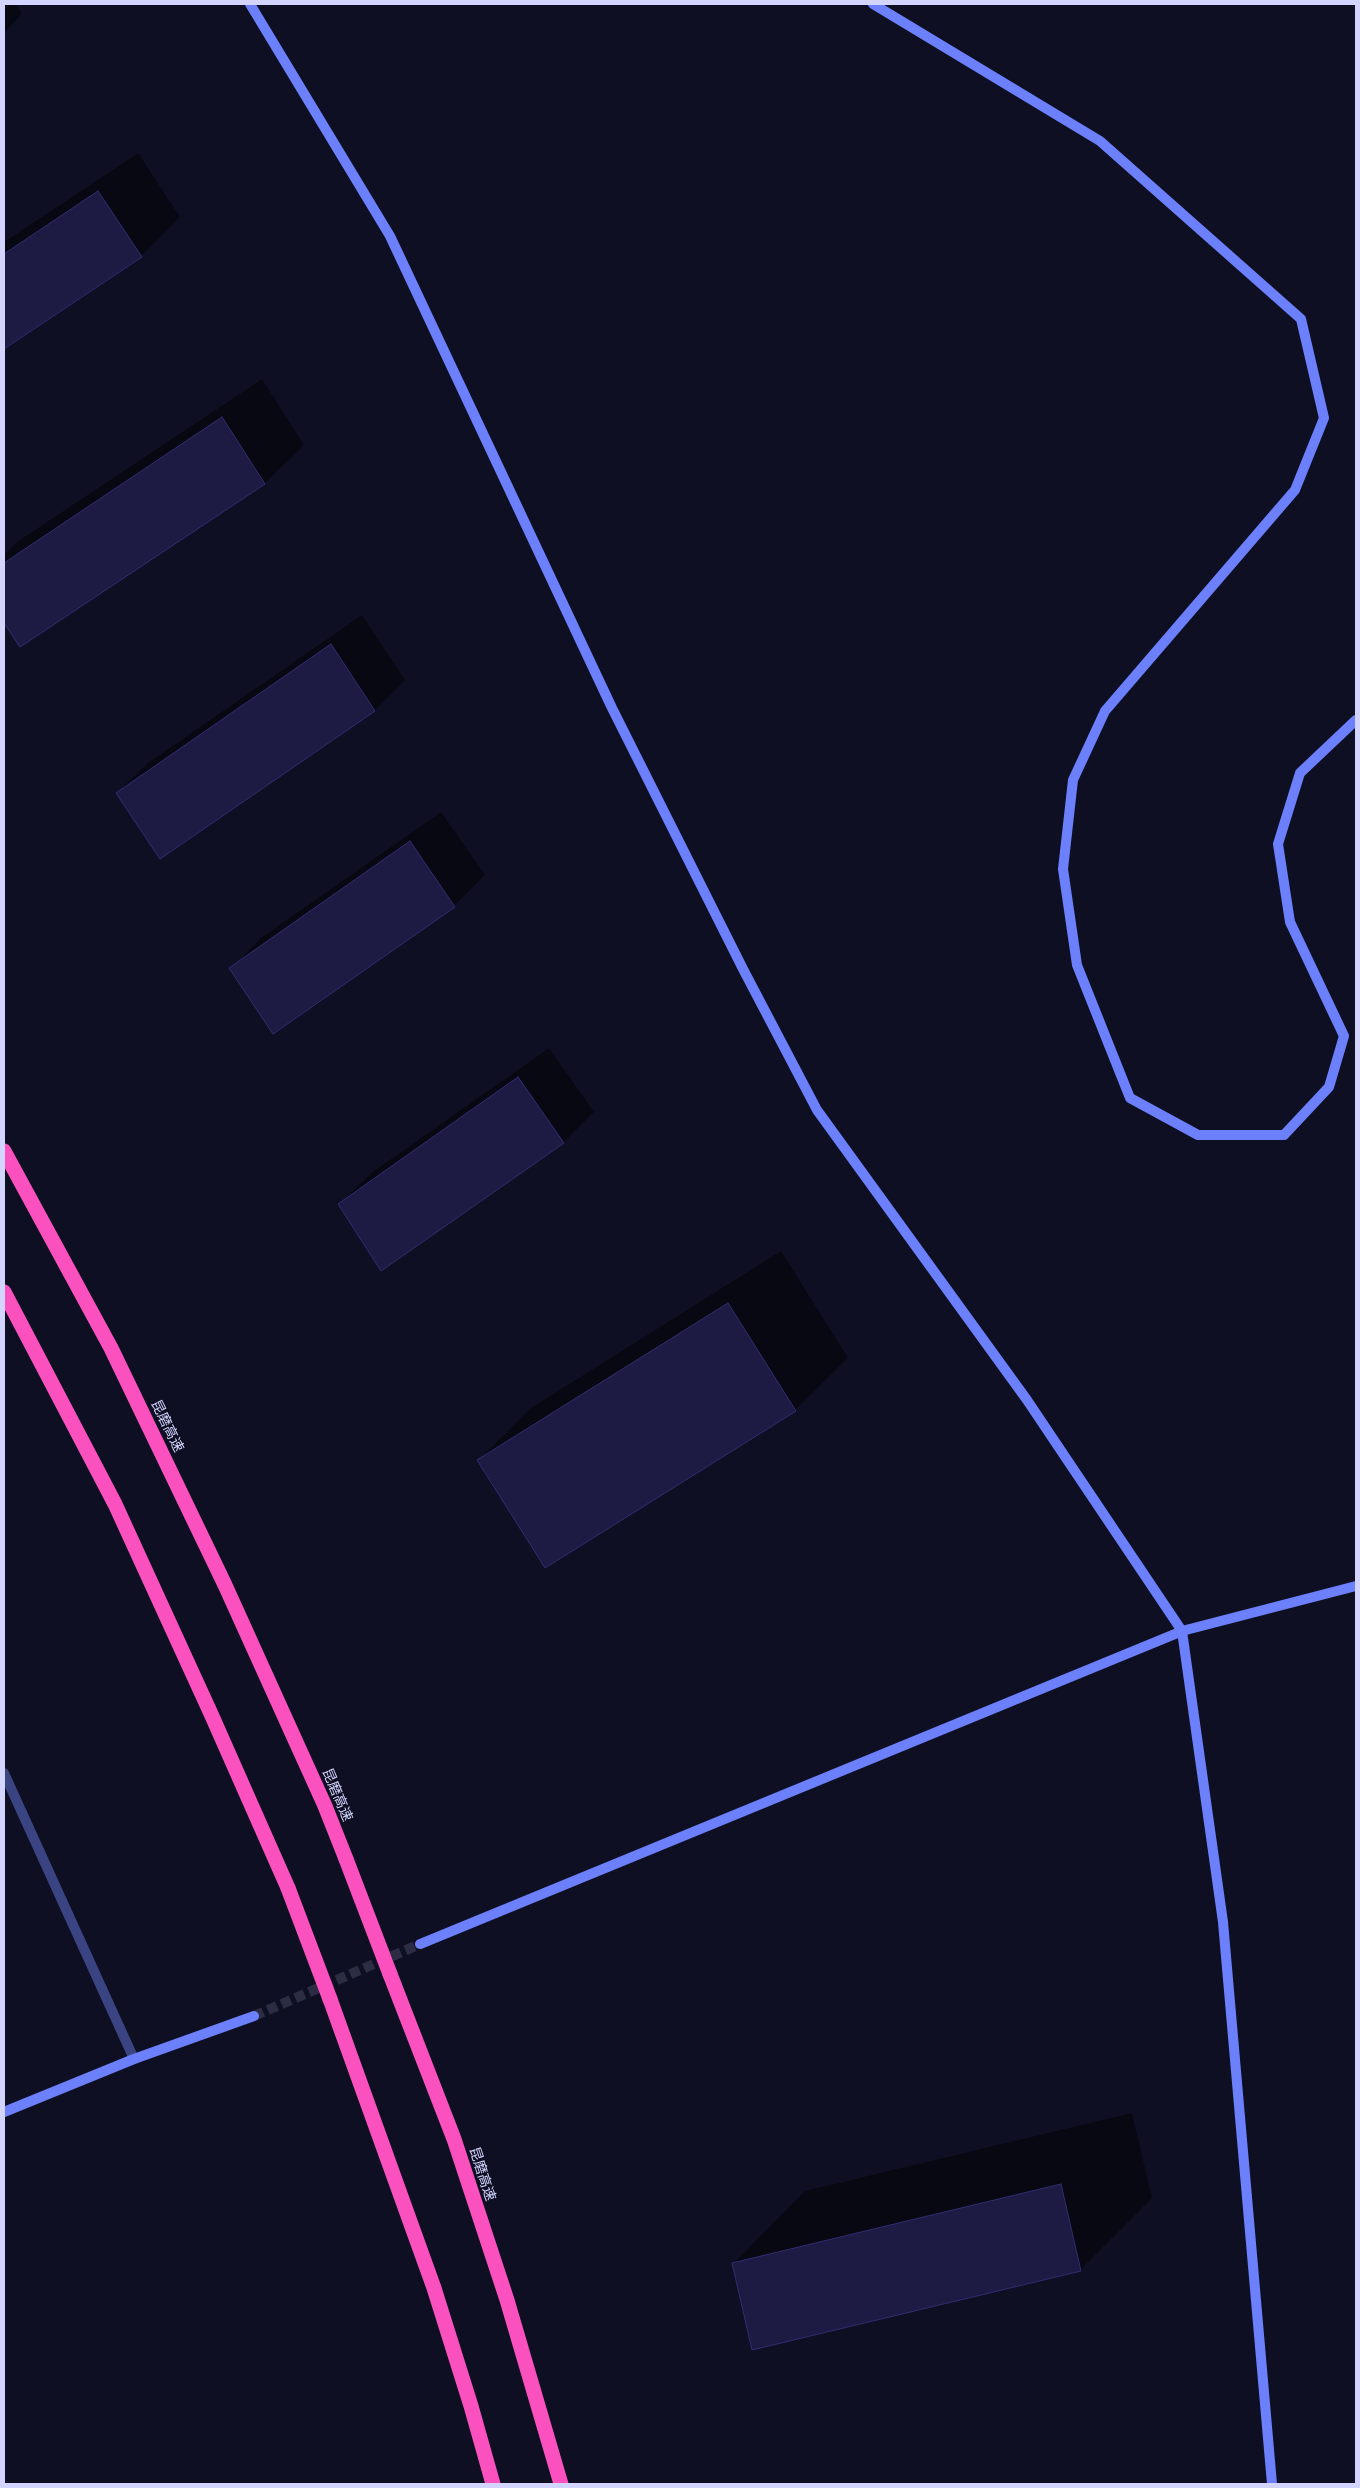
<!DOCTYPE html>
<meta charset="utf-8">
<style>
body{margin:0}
#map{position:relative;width:1360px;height:2488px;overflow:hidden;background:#0f0f24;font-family:Montserrat,sans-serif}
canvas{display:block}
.frame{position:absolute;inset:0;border:5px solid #d3d5fe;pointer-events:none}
</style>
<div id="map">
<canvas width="1360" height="2488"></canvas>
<div class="frame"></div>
</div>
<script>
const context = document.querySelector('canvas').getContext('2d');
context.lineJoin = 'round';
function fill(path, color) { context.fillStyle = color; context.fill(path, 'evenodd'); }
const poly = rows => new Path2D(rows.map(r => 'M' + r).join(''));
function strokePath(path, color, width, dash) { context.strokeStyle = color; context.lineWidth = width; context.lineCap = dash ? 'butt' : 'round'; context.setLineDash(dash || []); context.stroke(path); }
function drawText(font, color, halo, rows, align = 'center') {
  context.font = font + ' Montserrat,"Noto Sans SC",sans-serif'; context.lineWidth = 4; context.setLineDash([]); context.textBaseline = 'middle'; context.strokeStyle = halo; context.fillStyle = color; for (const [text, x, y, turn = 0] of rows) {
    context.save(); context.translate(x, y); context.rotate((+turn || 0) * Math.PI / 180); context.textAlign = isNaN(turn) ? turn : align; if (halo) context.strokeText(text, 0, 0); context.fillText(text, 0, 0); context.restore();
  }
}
fill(poly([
 [4,4,16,4,22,14,4,33],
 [138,153,180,217,141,256,4,347,4,242],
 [262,379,304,445,265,483,20,645,4,620,4,555,17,542],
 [362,615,405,680,375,710,160,858,117,793,148,763],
 [441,812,485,875,454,906,273,1033,231,969,261,938],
 [549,1048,594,1112,564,1142,381,1269,340,1204,370,1174],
 [781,1251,848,1358,795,1410,479,1460,531,1408],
 [1132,2113,1152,2198,1080,2270,734,2263,805,2191]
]), '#0007');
const building = poly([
 [98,191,142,257,4,349,4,254,98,191],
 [222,417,265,484,20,647,4,623,4,563,222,417],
 [331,644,375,711,160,859,116,793,331,644],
 [410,841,455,907,273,1034,229,968,410,841],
 [518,1077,564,1143,381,1271,338,1204,518,1077],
 [728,1303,796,1411,545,1568,477,1460,728,1303],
 [1061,2184,1081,2271,752,2350,732,2263,1061,2184]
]);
fill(building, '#1d1b44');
strokePath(building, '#302e70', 1);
strokePath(poly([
 [254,2016,420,1944]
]), '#2c2d45', 10, [10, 5]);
strokePath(poly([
 [4,1773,134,2059]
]), '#3b4482', 10);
strokePath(poly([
 [250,4,390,236,612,708,743,969,817,1110,1027,1400,1182,1631,1223,1922,1272,2484],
 [873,4,1100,141,1301,319,1324,418,1295,490,1105,711,1073,780,1063,869,1077,965,1130,1098,1198,1135,1284,1135,1329,1087,1344,1036,1290,922,1278,844,1300,773,1356,720],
 [420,1944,1182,1631,1356,1586],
 [4,2112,134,2059,254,2016]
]), '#6c80fc', 10);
strokePath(poly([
 [4,1151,111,1348,225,1585,325,1806,346,1859],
 [4,1292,115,1504,212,1716,288,1888],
 [390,1974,454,2139,507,2300,561,2484],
 [330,1999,434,2288,471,2406,493,2484]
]), '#fb51bf', 15);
strokePath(poly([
 [346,1859,390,1974],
 [288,1888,330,1999]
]), '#fb51bf', 15);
drawText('14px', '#d3d5fe', '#0f0f24', [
 ["昆磨高速",167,1426,64],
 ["昆磨高速",337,1795,67],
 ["昆磨高速",482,2174,72]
]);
</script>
